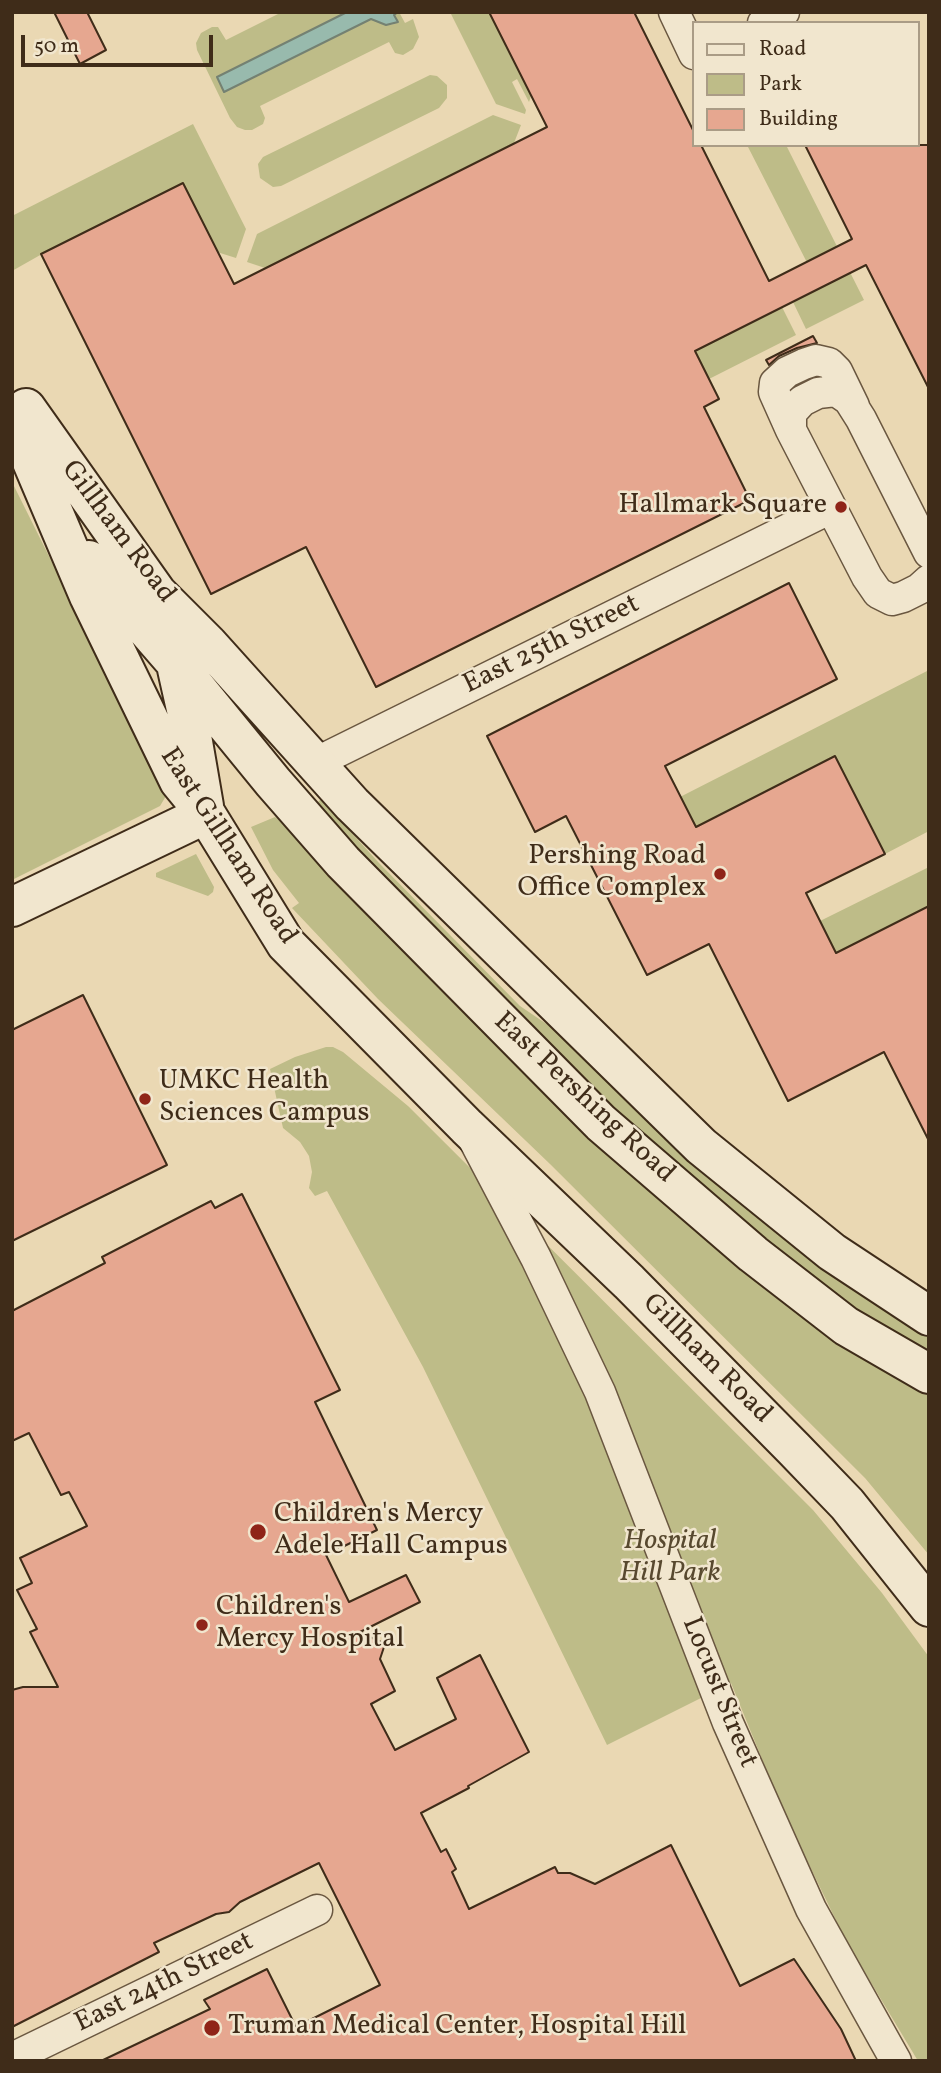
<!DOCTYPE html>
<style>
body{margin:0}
#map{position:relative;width:941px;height:2073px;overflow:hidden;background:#ead8b3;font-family:Vollkorn,serif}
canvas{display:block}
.frame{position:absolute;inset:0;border:14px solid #3f2c19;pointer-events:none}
.legend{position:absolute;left:692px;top:21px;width:228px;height:126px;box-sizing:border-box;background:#f1e6ce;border:2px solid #aa9c86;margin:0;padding:9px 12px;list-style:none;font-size:21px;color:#3f2c19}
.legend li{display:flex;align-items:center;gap:14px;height:35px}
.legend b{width:35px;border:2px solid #aa9c86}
.scale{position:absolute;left:21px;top:35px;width:192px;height:32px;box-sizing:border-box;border:4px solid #3f2c19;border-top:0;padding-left:9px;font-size:21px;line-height:24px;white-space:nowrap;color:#3f2c19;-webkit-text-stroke:5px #f1e6ce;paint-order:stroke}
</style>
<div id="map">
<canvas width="941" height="2073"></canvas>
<div class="frame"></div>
<ul class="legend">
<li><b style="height:9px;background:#f1e6ce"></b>Road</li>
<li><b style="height:19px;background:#bebc88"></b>Park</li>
<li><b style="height:19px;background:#e6a790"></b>Building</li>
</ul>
<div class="scale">50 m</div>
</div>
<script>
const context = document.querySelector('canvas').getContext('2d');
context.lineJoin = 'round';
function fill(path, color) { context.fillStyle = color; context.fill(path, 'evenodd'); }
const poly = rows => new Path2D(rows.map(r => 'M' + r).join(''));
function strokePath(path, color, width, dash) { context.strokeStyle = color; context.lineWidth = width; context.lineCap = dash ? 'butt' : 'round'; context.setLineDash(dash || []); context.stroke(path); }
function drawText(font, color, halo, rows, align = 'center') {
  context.font = font + ' Vollkorn,serif'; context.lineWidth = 5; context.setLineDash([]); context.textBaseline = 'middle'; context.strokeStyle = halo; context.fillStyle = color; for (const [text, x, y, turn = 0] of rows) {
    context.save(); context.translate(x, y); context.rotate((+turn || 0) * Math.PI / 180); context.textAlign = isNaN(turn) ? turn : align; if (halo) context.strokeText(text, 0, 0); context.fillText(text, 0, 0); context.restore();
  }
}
fill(poly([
 [282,12,347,12,218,77,372,19,385,25,394,24,394,14,399,12,405,23,413,19,419,37,413,49,403,55,395,53,389,42,260,106,265,118,263,124,252,130,245,130,237,127,230,118,197,50,196,43,201,33,212,27,218,27,226,40],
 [450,12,489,12,531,96,529,102,517,79,512,82,526,110,525,114,496,104],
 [430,75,437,76,447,85,447,98,439,108,281,186,273,187,260,178,258,164,263,157],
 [493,115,521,125,514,143,265,268,247,262,257,234],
 [193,124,246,229,236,258,217,252,42,254,12,271,12,216],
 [747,145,786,145,864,300,806,329,793,302,820,288],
 [782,307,796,335,709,379,695,351],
 [12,482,166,791,166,796,160,806,12,880],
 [929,670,929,831,885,854,835,756,696,827,680,797],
 [321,799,379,863,520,1006,551,1027,637,1108,929,1333,929,1357,880,1329,795,1265,600,1098,382,876,316,804],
 [275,817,284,824,334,881,456,1006,590,1132,929,1392,929,1555,865,1478,550,1164,378,999,292,908,299,903,273,870,251,827],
 [196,854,214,887,213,892,208,896,156,877,156,873],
 [929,867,929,906,836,953,820,921],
 [326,1047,333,1047,343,1052,408,1106,813,1510,882,1593,929,1657,929,2061,918,2061,846,1941,784,1813,731,1683,607,1745,423,1367,327,1191,315,1196,309,1188,312,1172,309,1156,300,1142,283,1128,270,1069,295,1057]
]), '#bebc88');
const water = poly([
 [347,12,398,12,394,15,398,22,386,25,371,19,224,92,217,77,347,12]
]);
fill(water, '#98baad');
strokePath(water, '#748172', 2);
const building = poly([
 [54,12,87,12,106,50,80,64,54,12],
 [489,12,634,12,694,132,694,145,701,145,769,281,852,239,805,145,929,145,929,389,866,265,695,351,719,399,704,407,750,500,376,687,306,547,211,594,41,254,183,183,234,284,547,127,489,12],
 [813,336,817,343,797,348,779,356,769,365,766,360,813,336],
 [789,583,837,679,665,766,696,827,835,756,885,854,806,893,836,953,929,906,929,1141,884,1052,788,1101,709,944,647,975,566,816,535,832,487,736,789,583],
 [83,995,167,1165,12,1241,12,1030,83,995],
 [242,1194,340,1390,315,1402,377,1530,326,1555,349,1602,406,1575,420,1602,360,1632,385,1644,380,1659,395,1691,371,1704,395,1750,456,1719,437,1678,480,1655,529,1752,468,1786,469,1788,421,1813,441,1852,446,1849,456,1869,452,1872,469,1909,555,1867,558,1873,570,1873,595,1884,671,1845,740,1986,794,1959,841,2029,856,2061,101,2061,210,2009,204,2000,267,1969,296,2027,380,1985,319,1863,240,1902,229,1912,216,1914,154,1943,159,1952,12,2027,12,1690,23,1687,58,1687,30,1632,37,1629,17,1590,32,1583,20,1558,87,1526,69,1492,61,1495,29,1433,12,1441,12,1311,105,1263,102,1257,211,1201,215,1208,242,1194]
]);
fill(building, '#e6a790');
strokePath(building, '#3f2c19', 2);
const street = poly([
 [674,12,694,54],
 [763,23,784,12],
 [791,430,774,392,775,383,787,372,804,364,816,360,829,363,837,371,854,406],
 [929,553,861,419,849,400,836,391,818,393,802,401,791,413,791,430,867,577,878,593,892,600,903,597,919,589,929,580],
 [315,763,831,508],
 [474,1140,536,1258,600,1392,728,1723,811,1909,896,2061],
 [12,2058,317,1910]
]);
const secondary = poly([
 [26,408,157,593,208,644,352,804,701,1146,832,1252,929,1316],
 [12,415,89,596,179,781,206,814,286,944,467,1127,629,1282,794,1449,847,1504,929,1607],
 [89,560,96,571,175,662,273,782,343,862,601,1123,753,1254,846,1326,929,1374],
 [177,669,192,736,204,806],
 [12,907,206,814]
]);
strokePath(street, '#6a5740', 33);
strokePath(secondary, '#3f2c19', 42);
strokePath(street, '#f1e6ce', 30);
strokePath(secondary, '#f1e6ce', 38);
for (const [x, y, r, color] of [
 [841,507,7,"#8f2418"],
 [720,874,7,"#8f2418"],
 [145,1099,7,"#8f2418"],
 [258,1532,9,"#8f2418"],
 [202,1625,7,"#8f2418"],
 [212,2028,9,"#8f2418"]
]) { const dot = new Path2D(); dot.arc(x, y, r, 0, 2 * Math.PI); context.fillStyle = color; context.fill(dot); strokePath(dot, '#f1e6ce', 2.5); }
drawText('28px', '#3f2c19', '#f1e6ce', [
 ["Hallmark Square",827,507,"right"],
 ["Pershing Road",706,858,"right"],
 ["Office Complex",706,890,"right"],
 ["UMKC Health",159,1083],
 ["Sciences Campus",159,1115],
 ["Children's Mercy",274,1516],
 ["Adele Hall Campus",274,1548],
 ["Children's",216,1609],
 ["Mercy Hospital",216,1641],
 ["Truman Medical Center, Hospital Hill",228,2028]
], 'left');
drawText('28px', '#3f2c19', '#f1e6ce', [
 ["Gillham Road",117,533,53],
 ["East 25th Street",552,646,-26],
 ["East Gillham Road",227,847,57],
 ["East Pershing Road",583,1099,43],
 ["Gillham Road",706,1360,45],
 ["Locust Street",718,1693,68],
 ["East 24th Street",165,1984,-26]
]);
drawText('italic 28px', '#58492f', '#f1e6ce', [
 ["Hospital",670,1543],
 ["Hill Park",670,1575]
]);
</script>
